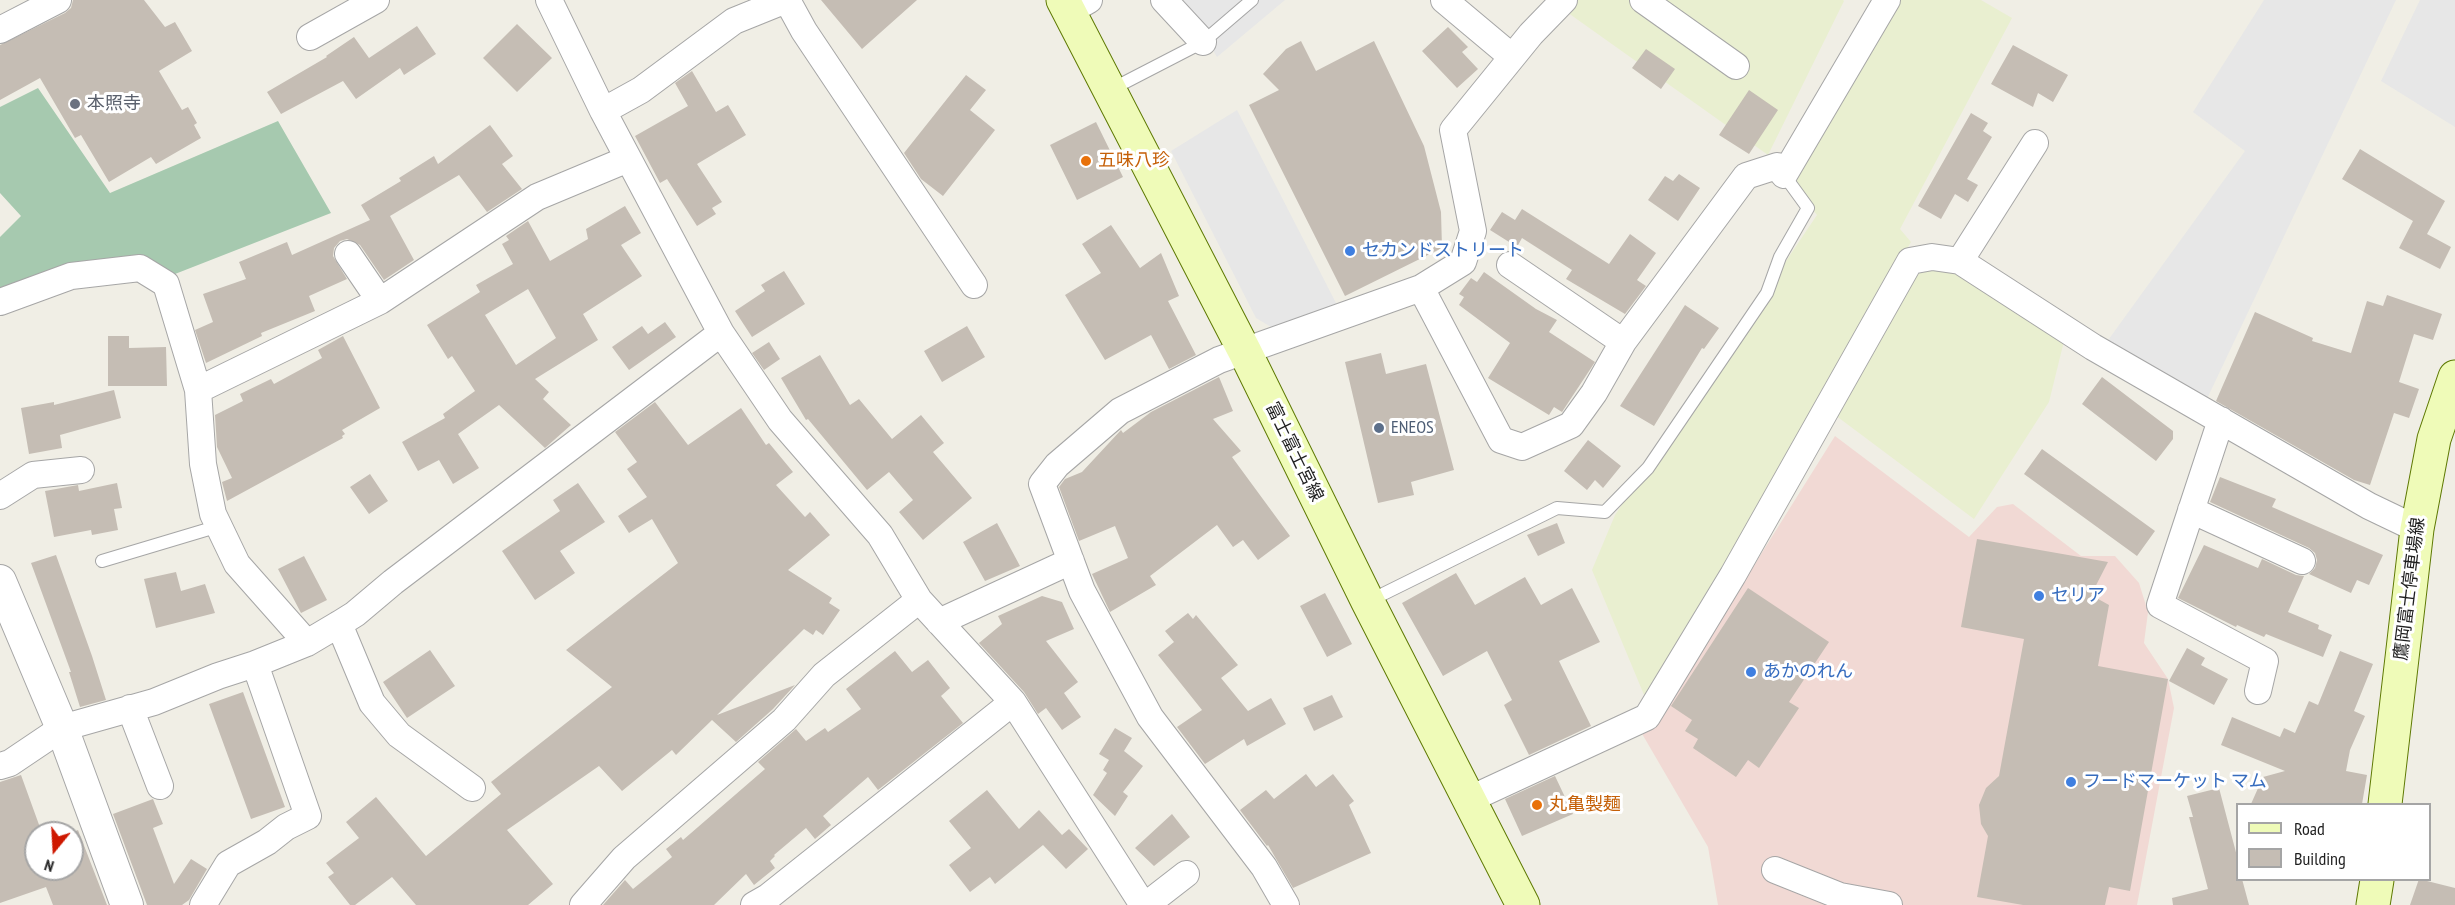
<!DOCTYPE html>
<meta charset="utf-8">
<style>
body{margin:0}
#map{position:relative;width:2455px;height:905px;overflow:hidden;background:#f0eee5;font-family:"PT Sans Narrow",sans-serif}
canvas{display:block}
.legend{position:absolute;left:2236px;top:803px;width:195px;height:78px;box-sizing:border-box;background:#fff;border:2px solid #a5a5a5;margin:0;padding:8px 10px;list-style:none;font-size:18px;color:#1f1f1f}
.legend li{display:flex;align-items:center;gap:12px;height:30px}
.legend b{width:30px;border:2px solid #a5a5a5}
.north{position:absolute;left:24px;top:821px;width:60px;height:60px;box-sizing:border-box;background:#fff;border:2px solid #a5a5a5;border-radius:50%;rotate:198deg;font-size:16px;font-weight:700;line-height:24px;text-align:center;color:#1f1f1f}
.north::after{content:'';display:block;margin:auto;width:21px;height:27px;background:#ce1800;clip-path:polygon(50% 0,100% 100%,50% 72%,0 100%)}
</style>
<div id="map">
<canvas width="2455" height="905"></canvas>
<ul class="legend">
<li><b style="height:8px;background:#effbb8"></b>Road</li>
<li><b style="height:16px;background:#c5bdb4"></b>Building</li>
</ul>
<div class="north">N</div>
</div>
<script>
const context = document.querySelector('canvas').getContext('2d');
context.lineJoin = 'round';
function fill(path, color) { context.fillStyle = color; context.fill(path, 'evenodd'); }
const poly = rows => new Path2D(rows.map(r => 'M' + r).join(''));
function strokePath(path, color, width, dash) { context.strokeStyle = color; context.lineWidth = width; context.lineCap = dash ? 'butt' : 'round'; context.setLineDash(dash || []); context.stroke(path); }
function drawText(font, color, halo, rows, align = 'center') {
  context.font = font + ' "PT Sans Narrow","Noto Sans JP",sans-serif'; context.lineWidth = 6; context.setLineDash([]); context.textBaseline = 'middle'; context.strokeStyle = halo; context.fillStyle = color; for (const [text, x, y, turn = 0] of rows) {
    context.save(); context.translate(x, y); context.rotate((+turn || 0) * Math.PI / 180); context.textAlign = isNaN(turn) ? turn : align; if (halo) context.strokeText(text, 0, 0); context.fillText(text, 0, 0); context.restore();
  }
}
fill(poly([
 [1835,436,1969,537,1997,507,2013,504,2081,556,2115,556,2139,583,2148,612,2144,643,2168,679,2174,708,2137,905,1718,905,1708,847,1641,732,1753,567]
]), '#f1d9d4');
fill(poly([
 [1571,0,1843,0,1844,1,1768,155,1564,10],
 [1876,0,1981,0,2012,18,1900,229,1911,242,1647,702,1592,570,1615,515,1817,215,1784,175],
 [1923,270,1958,271,2064,341,2049,402,1974,519,1835,415,1910,282]
]), '#e9efd0');
fill(poly([
 [38,88,110,193,278,121,331,213,175,274,133,265,0,297,0,237,21,216,0,193,0,107]
]), '#a6c9af');
fill(poly([
 [1183,0,1285,0,1217,57],
 [2264,0,2396,0,2205,403,2106,343,2245,151,2193,112],
 [2420,0,2455,0,2455,127,2381,81],
 [1237,110,1337,305,1276,330,1256,318,1171,151]
]), '#e7e7e7');
fill(poly([
 [73,0,144,0,165,27,175,22,192,51,159,71,182,110,188,107,197,123,194,125,201,138,156,164,151,157,109,182,81,135,75,138,40,78,0,100,0,45,65,13,71,8],
 [821,0,917,0,862,49],
 [517,24,552,58,517,92,483,58],
 [417,26,436,54,404,75,400,68,356,99,343,81,281,114,267,92,327,57,326,56,354,37,369,58],
 [1448,27,1468,47,1462,52,1478,69,1457,88,1422,51],
 [1301,41,1316,71,1374,41,1424,146,1441,212,1442,248,1345,296,1249,105,1279,90,1263,74,1286,49],
 [2013,45,2068,75,2053,102,2038,93,2033,107,1991,84],
 [1646,49,1675,69,1661,89,1632,68],
 [692,71,716,112,728,105,746,135,697,164,722,202,712,208,716,214,697,226,667,179,660,183,635,136,688,106,675,83],
 [966,75,986,90,970,110,995,130,943,196,921,179,904,153],
 [1749,90,1778,110,1749,154,1719,135],
 [1971,113,1988,123,1983,131,1992,137,1967,179,1978,185,1968,202,1955,194,1941,219,1918,206],
 [1096,122,1123,177,1077,200,1050,145],
 [490,125,513,156,502,164,522,189,487,212,459,175,390,216,414,260,384,280,360,245,347,239,340,241,334,248,333,256,347,279,309,296,315,311,261,333,262,336,206,363,195,330,213,322,203,294,246,279,239,262,287,242,292,255,370,220,361,205,401,181,399,178,434,156,438,164],
 [2360,149,2445,201,2427,234,2451,247,2440,269,2399,248,2413,221,2342,179],
 [1679,174,1700,188,1678,221,1648,200,1665,176,1673,181],
 [625,206,641,233,621,245,642,276,583,314,598,340,535,379,549,392,543,399,571,425,545,448,499,405,458,434,479,468,453,484,439,460,418,471,402,442,445,418,443,414,475,391,452,356,448,359,427,325,480,292,476,285,513,264,502,244,509,240,506,236,528,221,550,261,588,239,586,229],
 [528,289,556,338,516,365,485,315],
 [1522,209,1609,264,1630,234,1656,253,1637,280,1646,286,1625,314,1566,279,1572,270,1522,238,1517,247,1490,230,1502,212,1515,220],
 [1111,225,1140,268,1161,253,1179,296,1168,301,1196,355,1169,369,1151,335,1105,360,1065,295,1101,273,1082,244],
 [784,271,805,304,752,337,735,311,765,291,761,285],
 [1484,272,1536,309,1557,320,1549,332,1595,362,1562,412,1554,407,1549,415,1488,378,1510,343,1459,305,1464,297,1459,294,1471,278,1477,282],
 [2387,295,2442,314,2433,340,2414,334,2399,382,2419,389,2409,418,2394,413,2370,485,2354,480,2216,401,2255,312,2313,338,2312,341,2351,353,2367,301,2383,306],
 [1685,305,1719,328,1704,349,1702,348,1654,426,1620,406],
 [665,322,676,337,629,370,612,347,642,326,648,334],
 [967,326,985,357,942,382,924,351],
 [108,336,129,336,129,348,166,347,167,386,108,386],
 [343,336,380,408,342,430,345,434,342,436,343,438,227,501,222,482,232,478,217,447,215,415,243,401,240,394,271,379,274,384,322,358,318,350],
 [769,342,780,359,764,370,752,353],
 [1381,353,1386,374,1426,364,1454,470,1411,482,1414,495,1378,503,1345,362],
 [820,355,850,405,859,399,892,439,921,415,944,443,933,452,972,498,923,540,899,512,913,500,889,472,867,490,808,419,806,420,781,378],
 [1219,377,1233,411,1213,419,1241,451,1232,457,1290,536,1258,560,1243,540,1233,547,1217,525,1150,576,1156,585,1110,612,1092,574,1128,558,1115,526,1079,541,1059,487,1065,479,1082,472,1121,430,1123,433,1151,412],
 [2102,377,2173,431,2173,439,2156,461,2082,404],
 [114,390,121,418,60,435,62,448,29,454,21,408,54,402,54,405],
 [655,402,688,445,741,408,766,445,769,443,793,472,776,485,805,517,810,512,830,535,788,570,832,598,829,603,840,610,823,635,816,630,813,635,804,629,717,715,795,685,773,709,736,742,712,720,676,755,672,750,622,791,599,766,507,830,553,884,528,905,416,905,392,877,355,905,350,905,328,877,334,873,326,863,359,838,346,822,376,797,426,856,501,794,491,782,612,687,566,650,678,563,652,519,629,533,618,516,647,497,627,469,637,462,615,432],
 [1588,440,1621,466,1603,488,1595,480,1587,490,1564,471],
 [2042,449,2155,531,2137,556,2024,474],
 [370,474,388,501,369,514,350,487],
 [2220,477,2276,499,2272,507,2383,555,2369,585,2357,580,2351,593,2309,574,2315,568,2317,560,2315,553,2309,548,2210,502],
 [117,483,122,508,114,509,118,530,92,535,91,530,54,537,45,491,78,485,79,491],
 [578,483,605,522,560,551,575,573,535,600,502,551,560,511,553,500],
 [997,523,1020,566,985,581,963,542],
 [1557,523,1565,543,1538,556,1527,535],
 [1977,539,2108,562,2091,595,2109,605,2098,666,2168,679,2130,891,2109,887,2105,905,2023,905,1977,897,1988,836,1981,824,1979,805,1986,788,1999,776,2024,639,1961,627],
 [2204,545,2258,568,2262,559,2296,575,2304,576,2288,612,2319,625,2318,629,2332,635,2323,657,2266,634,2264,637,2237,625,2236,627,2178,598],
 [56,555,92,656,106,700,80,707,69,672,71,672,31,563],
 [304,556,327,600,301,613,278,569],
 [176,572,181,591,205,584,215,613,156,628,144,579],
 [1456,573,1475,605,1525,577,1541,605,1572,588,1600,642,1559,661,1591,726,1529,755,1504,705,1512,700,1487,651,1443,676,1402,603],
 [1748,588,1829,642,1789,702,1799,708,1759,768,1748,760,1736,777,1693,748,1698,739,1685,731,1692,720,1671,706],
 [1325,593,1352,644,1327,657,1300,606],
 [1042,596,1062,602,1074,629,1046,641,1078,682,1064,693,1081,717,1062,730,1046,708,1038,714,1024,692,979,643,1002,624,998,616],
 [1188,613,1193,619,1196,615,1238,665,1221,678,1248,711,1271,698,1286,724,1247,746,1244,739,1205,764,1177,727,1202,710,1158,655,1174,642,1165,631],
 [2187,648,2205,658,2201,665,2228,679,2214,705,2169,681],
 [430,650,455,686,407,718,383,682],
 [895,651,912,672,928,660,950,688,941,696,963,723,878,790,868,777,823,816,831,825,815,839,806,828,774,855,775,856,770,861,775,868,754,885,746,874,714,905,603,905,625,880,633,889,672,857,666,849,681,837,683,840,765,769,758,762,796,729,806,741,825,728,828,732,861,709,846,689],
 [2340,651,2373,664,2354,711,2365,716,2350,750,2346,771,2367,775,2362,804,2251,804,2263,777,2285,771,2221,745,2232,717,2280,737,2284,728,2295,733,2309,701,2318,705],
 [243,692,285,807,251,819,209,704],
 [1332,695,1343,717,1314,731,1303,708],
 [1115,728,1132,738,1124,751,1143,766,1123,792,1128,796,1115,816,1093,795,1107,773,1103,770,1109,760,1099,754],
 [1306,774,1316,787,1333,774,1354,801,1349,805,1371,853,1293,888,1268,845,1267,846,1240,810,1266,790,1274,799],
 [21,775,42,833,36,833,36,869,72,869,71,833,78,830,107,905,53,905,46,887,0,903,0,782],
 [1555,776,1573,814,1522,836,1505,799],
 [2219,788,2238,860,2238,879,2242,879,2249,905,2173,905,2172,898,2208,889,2189,817,2193,817,2187,796],
 [987,790,1019,829,1039,810,1062,835,1069,829,1088,849,1066,869,1043,845,995,884,990,877,970,892,949,865,971,848,949,821],
 [153,799,163,824,153,828,174,884,191,859,207,869,189,900,182,905,147,905,113,814],
 [1172,814,1190,837,1154,866,1135,848],
 [2419,879,2455,888,2455,905,2410,905]
]), '#c5bdb4');
const service = poly([
 [1110,90,1203,42,1252,0],
 [102,561,219,526],
 [1369,601,1557,508,1605,512,1648,468,1767,293,1780,257,1808,208,1784,175]
]);
const minor = poly([
 [549,0,603,111,721,333,780,420,880,535,919,600,1013,702,1143,905],
 [787,0,804,31,974,285],
 [1164,0,1203,42],
 [1444,0,1512,57],
 [1643,0,1736,66],
 [1068,12,1089,0],
 [0,30,58,0],
 [310,37,376,0],
 [603,111,641,90,734,21,786,0],
 [1960,261,2035,143],
 [1510,265,1623,342],
 [1421,288,1501,440,1522,447,1571,425,1594,393,1623,342,1746,176,1777,166,1784,175,1887,0],
 [380,301,537,197,628,159],
 [0,302,71,276,140,268,166,284,198,390,203,464,213,514,237,564,307,643],
 [198,390,380,301,348,254],
 [2221,420,2160,605,2265,661,2258,691],
 [0,496,33,475,81,470],
 [2191,510,2302,561],
 [939,622,1071,561],
 [339,624,372,703,399,735,472,788],
 [130,708,160,786],
 [0,766,10,763,62,728,154,702,218,676,255,664,307,643,339,624,355,614,393,582,721,333],
 [1468,800,1647,717,1733,575,1910,261,1932,257,1960,261,2093,347,2369,506,2417,529],
 [1775,870,1840,896,1889,905],
 [203,905,228,864,267,842,286,827,308,816,255,664],
 [583,905,624,858,784,720,824,675,919,600],
 [754,905,768,897,1013,702],
 [1146,905,1186,874],
 [1286,905,1264,867,1150,717,1082,591,1042,484,1057,465,1120,411,1219,360,1421,288,1463,262,1473,231,1453,130,1531,34,1564,0]
]);
const tertiary = poly([
 [0,581,62,728,127,905]
]);
const secondary = poly([
 [1063,0,1245,352,1368,602,1523,905],
 [2385,804,2417,529,2434,439,2455,377],
 [2373,905,2377,880]
]);
strokePath(service, '#a6a6a6', 14);
strokePath(minor, '#a6a6a6', 28);
strokePath(tertiary, '#a6a6a6', 34);
strokePath(secondary, '#5e7903', 35);
strokePath(service, '#fff', 12);
strokePath(minor, '#fff', 26);
strokePath(tertiary, '#fff', 32);
strokePath(secondary, '#effbb8', 33);
for (const [x, y, r, color] of [
 [75,104,6,"#6b7280"],
 [1086,161,6,"#e8710a"],
 [1350,251,6,"#3f7fe0"],
 [1379,428,6,"#5c6f8a"],
 [2039,596,6,"#3f7fe0"],
 [1751,672,6,"#3f7fe0"],
 [2071,782,6,"#3f7fe0"],
 [1537,805,6,"#e8710a"]
]) { const dot = new Path2D(); dot.arc(x, y, r, 0, 2 * Math.PI); context.fillStyle = color; context.fill(dot); strokePath(dot, '#fff', 2); }
drawText('18px', '#5b616d', '#fff', [
 ["本照寺",87,104]
], 'left');
drawText('18px', '#c56008', '#fff', [
 ["五味八珍",1098,161],
 ["丸亀製麺",1549,805]
], 'left');
drawText('18px', '#366cbe', '#fff', [
 ["セカンドストリート",1362,251],
 ["セリア",2051,596],
 ["あかのれん",1763,672],
 ["フードマーケット マム",2083,782]
], 'left');
drawText('18px', '#4e5e75', '#fff', [
 ["ENEOS",1391,428]
], 'left');
drawText('18px', '#1f1f1f', '#fff', [
 ["富士富士宮線",1294,452,64],
 ["鷹岡富士停車場線",2410,589,-83]
]);
</script>
